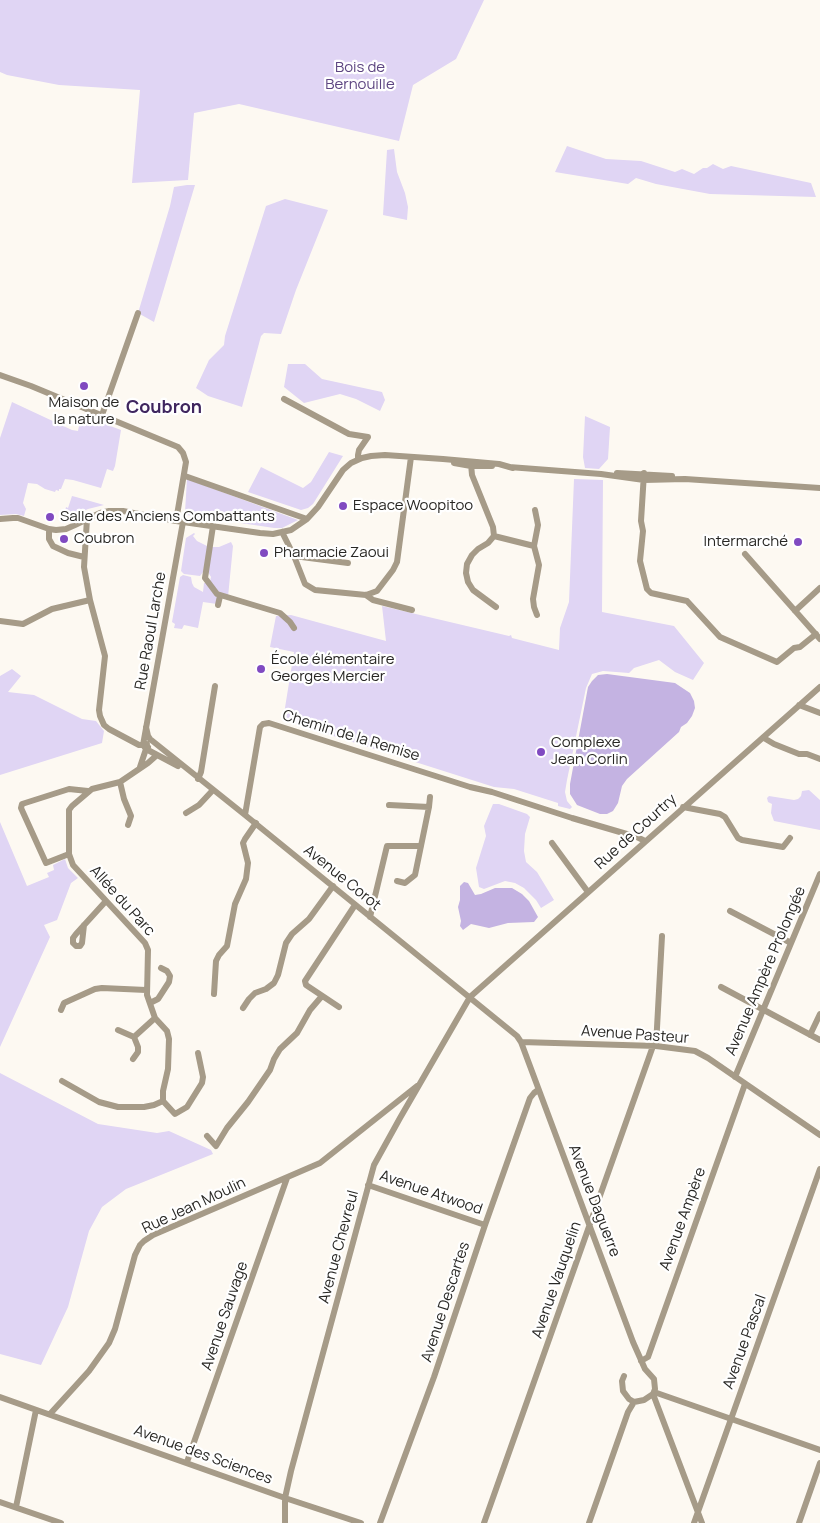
<!DOCTYPE html>
<meta charset="utf-8">
<style>
body{margin:0}
canvas{display:block;background:#fdf9f2}
</style>
<canvas width="820" height="1523"></canvas>
<script>
const context = document.querySelector('canvas').getContext('2d');
context.lineJoin = 'round';
function fill(path, color) { context.fillStyle = color; context.fill(path, 'evenodd'); }
const poly = rows => new Path2D(rows.map(r => 'M' + r).join(''));
function strokePath(path, color, width, dash) { context.strokeStyle = color; context.lineWidth = width; context.lineCap = dash ? 'butt' : 'round'; context.setLineDash(dash || []); context.stroke(path); }
function drawText(font, color, halo, rows, align = 'center') {
  context.font = font + ' Manrope,sans-serif'; context.lineWidth = 4.5; context.setLineDash([]); context.textBaseline = 'middle'; context.strokeStyle = halo; context.fillStyle = color; for (const [text, x, y, turn = 0] of rows) {
    context.save(); context.translate(x, y); context.rotate((+turn || 0) * Math.PI / 180); context.textAlign = isNaN(turn) ? turn : align; if (halo) context.strokeText(text, 0, 0); context.fillText(text, 0, 0); context.restore();
  }
}
fill(poly([
 [0,0,484,0,456,59,413,85,399,141,239,104,194,113,188,180,132,183,140,90,59,85,7,75,0,72],
 [567,146,606,159,641,161,675,172,682,169,694,174,703,168,707,168,713,164,723,169,731,166,811,183,816,197,710,194,656,184,636,178,628,184,555,172],
 [394,149,397,172,405,193,408,207,407,220,383,215,387,150],
 [187,185,195,185,154,322,138,313,170,206,174,187],
 [285,199,328,210,296,290,281,334,264,333,261,336,242,407,208,396,196,388,209,360,224,345,225,336,266,206],
 [288,364,305,364,322,379,382,392,385,400,380,411,356,399,340,394,304,403,284,387],
 [12,402,72,430,78,431,81,415,121,430,115,466,113,471,107,469,101,488,73,480,65,479,61,489,59,489,59,491,56,490,55,492,45,489,37,484,28,483,23,503,26,509,24,516,16,514,0,515,0,438],
 [585,416,610,427,608,459,599,469,585,468,583,457],
 [329,452,343,456,313,504,308,508,301,510,248,492,261,467,303,488,311,482],
 [187,479,298,520,282,528,274,528,187,515,185,512],
 [574,479,603,480,602,612,674,626,704,663,693,680,675,672,659,660,634,668,629,673,603,671,592,674,586,688,567,780,565,792,567,801,572,807,570,809,558,806,558,803,514,789,494,787,283,720,294,652,270,647,276,616,291,615,386,641,382,606,509,636,511,635,512,638,559,650,560,628,569,602],
 [72,496,76,497,104,505,88,509,77,514,69,521,62,523,66,507,68,508],
 [194,533,195,534,193,536,197,541,209,547,203,572,200,576,184,574,181,571,186,538],
 [231,542,233,546,228,597,220,594,210,581,211,577,208,572,212,547,219,547],
 [183,575,191,577,192,583,194,587,203,592,204,583,207,583,217,596,217,604,203,602,198,628,184,625,182,629,174,628,175,624,172,622,180,577],
 [12,669,21,676,8,692,34,695,82,719,96,721,104,731,102,743,0,775,0,676],
 [809,790,820,800,820,830,774,821,771,813,772,804,768,802,767,798,769,796,794,800,798,799,801,796,802,791],
 [493,804,499,804,527,814,530,817,525,834,524,851,526,862,537,872,554,900,541,908,536,900,524,888,515,883,505,881,484,889,479,887,476,868,486,836,484,826],
 [0,822,27,886,49,877,47,873,54,870,53,865,65,859,68,868,78,878,71,883,57,920,44,925,50,937,0,1047],
 [0,1073,98,1124,157,1133,169,1131,211,1150,213,1154,126,1189,102,1207,89,1231,68,1307,41,1365,0,1354]
]), '#e0d5f4');
fill(poly([
 [607,674,675,683,690,693,694,701,695,708,692,716,687,723,681,727,679,732,627,779,622,786,618,803,613,811,607,814,600,814,577,805,570,794,570,784,588,687,592,681,598,675],
 [464,882,468,883,475,895,481,894,495,888,512,888,522,894,529,901,538,917,534,922,508,923,489,928,471,924,463,930,460,926,461,921,458,907,460,900,460,886]
]), '#c4b3e2');
strokePath(poly([
 [0,375,31,386,178,447,183,453,186,462,176,521],
 [284,399,349,434,368,437,359,450,358,455,358,459],
 [102,415,138,313],
 [454,463,471,466,492,466],
 [471,464,472,475,493,527,494,536],
 [509,467,601,474,644,480,685,479,820,488],
 [617,473,672,476],
 [644,473,641,521,643,531,640,561,647,589,651,593,687,601,720,637,777,662,794,648,800,647,816,634],
 [185,476,307,519],
 [535,510,538,525,534,546,539,565,533,599,534,607,537,615],
 [0,519,13,518,18,518,49,529,56,530,66,529,75,525,100,513,109,511,123,511,176,521,260,533,273,534,291,530,307,519,318,507,343,470,351,463,362,458,371,456,385,455,443,459,499,464,513,468],
 [87,519,84,567,90,600,105,656,99,710,100,716,104,725,109,729,139,745,147,744],
 [213,526,205,578,217,594,280,613,290,622,294,628],
 [49,529,49,539,53,546,68,553,84,557],
 [282,532,294,556,305,584,315,590,366,595,377,591,393,570,397,562,411,457],
 [494,536,488,543,478,549,472,555,467,564,466,573,468,582,473,590,496,607],
 [494,536,534,546],
 [745,554,820,639],
 [294,556,348,563],
 [366,595,373,600,412,610],
 [218,605,220,596],
 [795,611,820,588],
 [0,621,23,624,52,609,90,600],
 [799,705,820,713],
 [146,727,148,736,150,739,245,815,517,1036,521,1042,633,1342,645,1369,654,1379,655,1389,653,1394,644,1400,634,1402,629,1399,623,1391,622,1381,624,1376],
 [764,738,774,744,799,754,807,754,820,759],
 [157,755,148,763,120,782,92,789,72,806,69,810,69,854,73,865,145,943,148,950,147,995,155,1018,167,1031,169,1039,168,1069,163,1091,163,1101,175,1114,187,1107,202,1083,203,1077,198,1053],
 [178,766,146,749,143,745,183,522],
 [140,767,146,749,148,747],
 [198,779,201,772,215,686],
 [120,782,124,799,131,816,128,825],
 [389,805,429,807],
 [683,807,720,814,725,817,738,838,742,840,783,847,790,838],
 [186,813,199,805,213,790],
 [245,815,260,727,263,724,269,723,470,787,492,792,572,818,637,837,645,841],
 [552,843,588,892],
 [69,854,46,863,21,808,22,804,69,789,88,791],
 [397,881,405,883,415,875,429,807,430,797],
 [730,911,791,943],
 [370,917,387,846,421,846],
 [84,925,82,943,80,946,76,946,73,943,73,938,76,934,106,901],
 [721,987,820,1040],
 [214,994,216,961,219,955,227,946,235,904,246,879,248,863,243,843,245,839,256,823],
 [150,1003,158,999,169,982,170,976,167,971,161,968],
 [339,1007,306,985,305,981,355,905],
 [243,1008,249,999,255,993,266,989,274,983,278,975,286,943,292,934,309,919,333,886],
 [61,1010,64,1003,95,989,102,988,146,990],
 [118,1030,134,1037,138,1047,138,1052,133,1059],
 [810,1035,820,1014],
 [134,1037,155,1018],
 [521,1042,656,1046,695,1051,708,1058,820,1135],
 [656,1046,662,936],
 [735,1077,820,874],
 [62,1081,99,1102,118,1107,144,1107,154,1105,163,1101],
 [207,1136,216,1146,227,1128,248,1102,270,1070,274,1059,280,1049,297,1033,310,1010,322,996],
 [368,1185,485,1225],
 [641,1361,648,1357,745,1084],
 [654,1392,820,1450],
 [653,1394,702,1523],
 [0,1397,285,1498,361,1523],
 [50,1414,89,1371,109,1343,115,1329,135,1255,140,1245,144,1241,153,1235,320,1163,417,1086],
 [187,1462,287,1178],
 [0,1502,61,1523],
 [16,1507,36,1410],
 [285,1523,285,1498,291,1471,374,1165,400,1118,470,997,820,687],
 [380,1523,434,1377,485,1225,530,1098,534,1093,538,1090],
 [484,1523,653,1046],
 [589,1523,628,1412,634,1402],
 [694,1523,820,1169],
 [799,1523,820,1463]
]), '#a69b88', 6);
for (const [x, y, r, color] of [
 [84,386,5,"#804ac1"],
 [343,506,5,"#804ac1"],
 [50,517,5,"#804ac1"],
 [64,539,5,"#804ac1"],
 [798,542,5,"#804ac1"],
 [264,553,5,"#804ac1"],
 [261,669,5,"#804ac1"],
 [541,752,5,"#804ac1"]
]) { const dot = new Path2D(); dot.arc(x, y, r, 0, 2 * Math.PI); context.fillStyle = color; context.fill(dot); strokePath(dot, '#fff', 2); }
drawText('15px', '#5d4581', '#fff', [
 ["Bois de",360,68],
 ["Bernouille",360,85]
]);
drawText('15px', '#282724', '#fff', [
 ["Maison de",84,403,"center"],
 ["la nature",84,420,"center"],
 ["Espace Woopitoo",353,506],
 ["Salle des Anciens Combattants",60,517],
 ["Coubron",74,539],
 ["Intermarché",788,542,"right"],
 ["Pharmacie Zaoui",274,553],
 ["École élémentaire",271,660],
 ["Georges Mercier",271,677],
 ["Complexe",551,743],
 ["Jean Corlin",551,760]
], 'left');
drawText('15px', '#282724', '#fff', [
 ["Rue Raoul Larche",151,631,-80],
 ["Chemin de la Remise",351,736,17],
 ["Rue de Courtry",636,832,-42],
 ["Avenue Corot",342,878,39],
 ["Allée du Parc",122,901,48],
 ["Avenue Ampère Prolongée",766,971,-67],
 ["Avenue Pasteur",635,1035,4],
 ["Avenue Atwood",431,1193,19],
 ["Avenue Daguerre",594,1201,69],
 ["Rue Jean Moulin",194,1206,-25],
 ["Avenue Ampère",683,1219,-70],
 ["Avenue Chevreul",339,1247,-75],
 ["Avenue Vauquelin",557,1280,-71],
 ["Avenue Descartes",446,1302,-72],
 ["Avenue Sauvage",225,1316,-71],
 ["Avenue Pascal",745,1342,-70],
 ["Avenue des Sciences",203,1455,20]
]);
drawText('bold 18px', '#3f265f', '#fff', [
 ["Coubron",164,408]
]);
</script>
